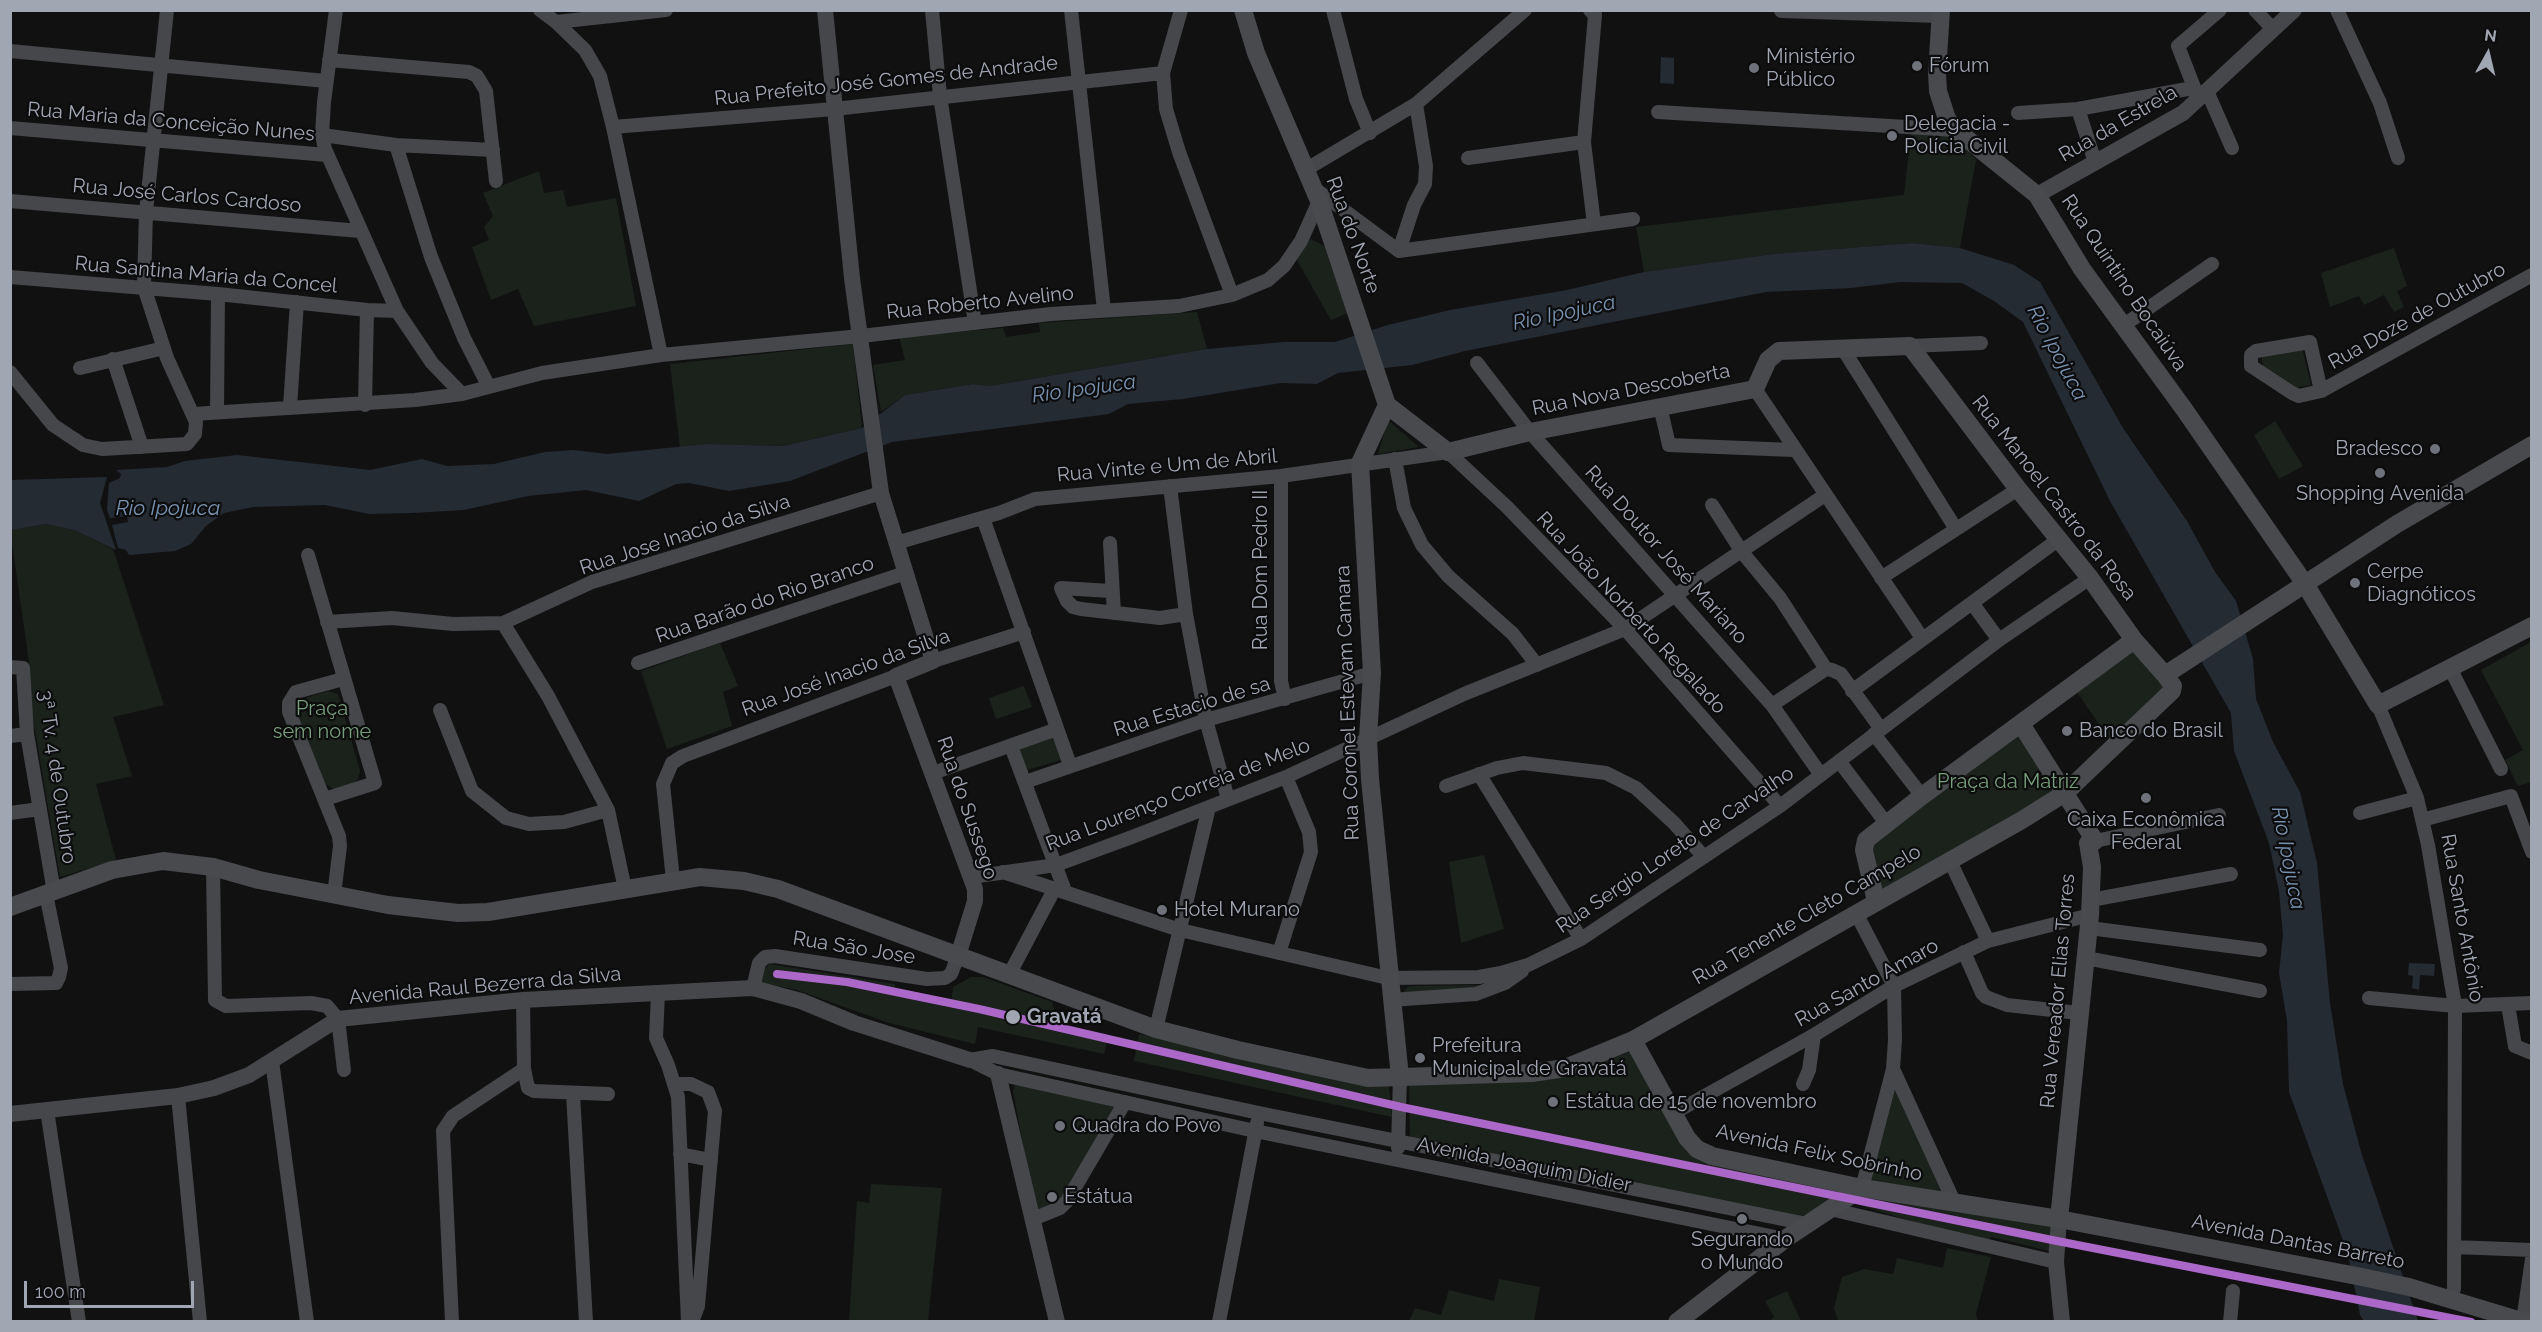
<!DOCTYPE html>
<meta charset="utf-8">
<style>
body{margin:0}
#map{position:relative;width:2542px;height:1332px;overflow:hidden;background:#111112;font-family:Raleway,sans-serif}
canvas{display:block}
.frame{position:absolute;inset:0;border:12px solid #a1a6b3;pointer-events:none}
.north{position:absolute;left:2458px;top:24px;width:60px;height:60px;-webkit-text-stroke:4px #0c0c0d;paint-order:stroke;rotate:8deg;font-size:16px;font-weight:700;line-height:24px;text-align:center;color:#a1a6b3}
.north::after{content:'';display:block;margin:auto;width:21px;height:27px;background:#a1a6b3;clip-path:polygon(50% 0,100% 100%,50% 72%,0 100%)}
.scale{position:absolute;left:24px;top:1281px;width:170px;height:27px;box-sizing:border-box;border:3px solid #a1a6b3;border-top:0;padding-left:8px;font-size:18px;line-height:21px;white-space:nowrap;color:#a1a6b3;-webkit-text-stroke:4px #0c0c0d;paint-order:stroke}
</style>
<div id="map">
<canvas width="2542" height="1332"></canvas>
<div class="frame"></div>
<div class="north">N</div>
<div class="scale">100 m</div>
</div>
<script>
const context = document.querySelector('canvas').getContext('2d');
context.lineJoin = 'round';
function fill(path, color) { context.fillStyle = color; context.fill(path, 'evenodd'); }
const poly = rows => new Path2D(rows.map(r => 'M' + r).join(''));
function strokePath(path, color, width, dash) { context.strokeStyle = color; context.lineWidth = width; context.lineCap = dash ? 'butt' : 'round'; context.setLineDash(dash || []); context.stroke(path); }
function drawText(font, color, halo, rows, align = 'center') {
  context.font = font + ' Raleway,sans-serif'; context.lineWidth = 4.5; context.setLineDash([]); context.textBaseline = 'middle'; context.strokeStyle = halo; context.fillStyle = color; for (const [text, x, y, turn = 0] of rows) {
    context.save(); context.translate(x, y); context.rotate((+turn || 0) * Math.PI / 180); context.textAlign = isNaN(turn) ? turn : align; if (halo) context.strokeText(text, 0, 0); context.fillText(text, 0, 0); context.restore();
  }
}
fill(poly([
 [1911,131,1953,136,1976,160,1960,248,1912,243,1773,254,1644,272,1636,227,1904,195],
 [539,171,544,193,563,190,567,207,616,198,636,306,534,326,518,289,491,300,472,247,489,240,484,227,493,216,483,193],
 [1311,239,1324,246,1348,313,1331,320,1294,255,1298,248],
 [2394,248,2407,286,2397,291,2404,307,2394,312,2384,295,2364,305,2359,296,2330,307,2321,273],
 [1197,312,1207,349,990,386,973,384,905,395,881,412,873,365,905,360,899,337,1003,328,1006,337,1040,332,1039,323],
 [853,344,862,428,783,446,707,444,680,448,670,364],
 [2302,348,2311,385,2292,388,2264,370,2261,355],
 [1388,420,1419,447,1378,454],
 [2275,421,2303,466,2279,479,2254,435],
 [46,524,74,530,113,549,164,705,113,717,132,776,96,784,116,860,60,877,31,707,29,662,11,536,10,530],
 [2531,642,2531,782,2518,786,2505,760,2523,750,2481,670],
 [720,643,738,686,723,692,732,726,667,749,641,671],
 [2133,648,2167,689,2110,740,2076,691],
 [1024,686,1032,707,996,719,989,698],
 [328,691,338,694,360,771,358,779,349,787,336,791,323,782,297,721,295,706,302,699],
 [1054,734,1064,759,1027,770,1018,747],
 [2019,734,2056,791,1881,891,1873,844],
 [1484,855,1504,929,1461,943,1449,862],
 [769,964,895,984,895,991,951,1003,953,987,971,977,983,977,1052,1002,1054,1009,1050,1020,954,1003,1108,1035,1104,1054,978,1027,975,1044,889,1023,794,989,760,983,760,975],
 [1477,985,1480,989,1405,995,1404,991,1409,986],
 [1139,1034,1389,1086,1392,1117,1134,1061],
 [1632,1051,1687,1152,1833,1190,1833,1201,1798,1218,1410,1139,1409,1084,1567,1074],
 [1016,1082,1115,1104,1116,1108,1062,1201,1044,1211,1038,1209,1030,1182,1013,1091],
 [1894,1082,1947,1195,1869,1182],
 [871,1184,942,1188,928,1321,849,1321,857,1201,869,1203],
 [1856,1196,2051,1223,2049,1251,1992,1237,1985,1241,1931,1227,1859,1205],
 [1947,1248,1991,1257,1976,1314,1978,1321,1838,1321,1834,1308,1842,1277,1864,1269,1893,1274,1897,1258,1943,1268],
 [1499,1279,1540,1287,1534,1321,1409,1321,1415,1308,1441,1315,1449,1290,1494,1301],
 [1787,1291,1801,1321,1769,1321,1774,1317,1765,1301]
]), '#1b221c');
fill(poly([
 [1661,57,1674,58,1674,84,1660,83],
 [1912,243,1960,248,2014,265,2040,282,2123,428,2187,521,2215,572,2236,601,2253,659,2256,699,2273,742,2300,792,2317,863,2330,1003,2343,1084,2361,1152,2418,1321,2364,1321,2360,1315,2348,1254,2289,1092,2287,1021,2279,973,2283,935,2279,891,2269,843,2234,751,2231,713,2110,501,2023,322,1994,301,1962,283,1900,282,1851,288,1766,292,1465,351,1412,365,1338,373,1317,384,1281,383,1183,399,1128,404,1109,414,892,442,790,481,729,491,689,483,676,484,639,501,586,490,528,496,464,510,412,513,369,514,325,505,253,507,224,513,206,526,191,544,175,551,129,555,126,550,118,548,112,525,128,522,127,516,110,518,107,510,109,483,120,478,121,474,116,470,167,467,185,461,237,455,370,470,422,459,447,466,494,464,545,452,573,450,607,454,707,444,783,446,862,428,905,395,973,384,990,386,1207,349,1284,342,1335,342,1388,325,1450,310,1567,290,1644,272,1773,254],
 [107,477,100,503,116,550,74,530,46,524,11,530,11,480],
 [2409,963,2435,964,2434,976,2420,975,2419,990,2412,988,2413,976,2408,975]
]), '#252b33');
strokePath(poly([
 [336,10,324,102,322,135,325,149,397,311,432,363,462,394],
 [540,10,556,22,585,50,600,76,613,127,661,355],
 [932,10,940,96,975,323],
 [1071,10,1104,310],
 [1181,10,1163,73,1166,109,1179,152,1232,295],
 [1333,10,1356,99,1370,133],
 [1590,10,1595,15,1584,142,1594,224],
 [2255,10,2273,29],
 [2337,10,2380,103,2398,158],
 [1781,11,1940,16],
 [556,22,666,10],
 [10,51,326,81],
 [329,60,469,72,477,76,486,91,496,181],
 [2207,91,2232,148],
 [2197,95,2178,46,2220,10],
 [2078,109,2095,162],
 [1658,112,1956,130],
 [2018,113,2078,109,2193,88],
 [613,127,834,109,1163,73],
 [10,128,327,155],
 [322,135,396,145,493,150],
 [396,145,431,257,464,338,489,387],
 [1468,158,1584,142],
 [1305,170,1416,104,1525,10],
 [1314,188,1399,251,1633,219],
 [10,201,360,231],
 [1399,251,1414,205,1425,184,1426,166,1416,104],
 [10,277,218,294,367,310,397,311],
 [2124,325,2212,264],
 [1910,346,1981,343],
 [1843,349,1956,529],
 [113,359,142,447],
 [1477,363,1530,432,1772,705,1821,775],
 [80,368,164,348],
 [10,372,53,425,83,445,102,449,187,444,195,434,196,422,167,358,144,287,146,212,167,10],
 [1755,389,1922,638],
 [2321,391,2310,342,2256,351,2251,355,2251,366,2292,393,2299,396,2321,391,2532,275],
 [365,405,367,310],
 [1660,406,1669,445,1793,450],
 [290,407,297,302],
 [217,411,218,294],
 [193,414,415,400,462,394,542,373,661,355,861,336,1051,314,1179,306,1232,295,1268,280,1284,266,1301,241,1319,201],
 [1395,459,1404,508,1422,545,1448,576,1513,634,1537,665],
 [1281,476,1281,681,1285,699],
 [1170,486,1186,614,1206,720,1228,799],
 [1712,505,1742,552,1780,598,1826,669],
 [983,518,1070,765],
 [896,543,999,513,1035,499,1281,476,1448,452,1507,507,1625,629,1780,806],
 [1110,543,1114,613],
 [308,555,375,783,325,799],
 [1881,578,2018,489],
 [1061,588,1067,601,1073,607,1081,609,1160,618,1186,614],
 [1061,588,1111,591],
 [1972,603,1999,640],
 [327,622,392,618,453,624,503,623,592,582,881,493],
 [503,623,548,696,608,810,625,889],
 [933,661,1024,632],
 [638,663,905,573],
 [10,667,23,668,27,734,54,892],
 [2450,668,2501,769],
 [1852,691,2059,539],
 [1772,705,1826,669,1832,670,1841,674,1881,729],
 [2378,705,2417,798,2428,845,2455,1006,2454,1289],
 [440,710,472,791,506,818,529,824,564,822,608,810],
 [1874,734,1922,796],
 [10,736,27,734],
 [1011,746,1065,891],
 [1839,761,1886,823],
 [933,773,1057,729],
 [1479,774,1581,939],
 [1025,782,1206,720,1372,673],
 [1446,786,1497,768,1523,763,1606,773,1636,788,1674,823,1704,857],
 [10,813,40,809],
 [2360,813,2417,798],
 [2422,820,2511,796,2532,852],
 [2095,841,2219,815],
 [1950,861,1988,941],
 [213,867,215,1000,226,1006,311,1003,327,1006,338,1019,344,1070],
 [1003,872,1180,930,1388,978,1479,977,1501,973,1528,965,1581,939,1780,806,1999,640,2090,578],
 [971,877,1056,865,1132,837,1286,777,1464,694,1625,629,1825,495],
 [673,880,663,784,672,763,683,756,896,676],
 [334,895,340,846,339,836,289,712,289,703,296,692,343,679],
 [2091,900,2231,874],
 [1856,913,1894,986,1895,1040,1893,1069,1862,1188],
 [2089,928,2260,950],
 [1964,952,1982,993,1986,997,2007,1005,2079,1013],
 [1279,953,1311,852,1309,832,1286,777],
 [2086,958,2260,991],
 [1009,975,1055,888],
 [10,984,56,983,59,977,61,968,46,894],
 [753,988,759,963,765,957,775,956,927,979,945,978,951,974,958,956],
 [658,993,656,1038,668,1065,678,1097,688,1322],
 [2369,998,2455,1006,2532,1003],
 [523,1000,524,1069,528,1088,534,1091,608,1094],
 [1391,1000,1476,994,1505,983,1522,971],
 [2508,1005,2515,1046,2532,1053],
 [1156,1029,1209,807],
 [970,1060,993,1056,1259,1113,1807,1224],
 [970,1060,998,1074,1255,1131,1785,1239],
 [272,1061,307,1322],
 [1893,1069,1955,1204],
 [675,1084,691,1084,708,1092,715,1111,698,1306,692,1322],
 [1803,1084,1809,1070,1814,1035],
 [573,1094,586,1322],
 [178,1096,200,1322],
 [47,1110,79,1322],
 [1674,1113,1814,1035,1894,986,1988,941,2090,915],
 [1398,1148,1400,1077],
 [680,1154,711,1160],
 [1830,1209,2056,1262],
 [1033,1219,1060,1208,1067,1201,1125,1102],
 [2454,1247,2532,1250],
 [2523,1321,2532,1259],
 [452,1322,443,1131,453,1116,524,1069],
 [1219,1322,1257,1123],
 [2230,1322,2233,1291]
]), '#46474a', 14);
strokePath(poly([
 [825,10,852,278,881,493,933,661,896,676,975,889,975,901,958,956],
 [2037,195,2183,113,2294,10],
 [998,1074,1057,1322],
 [10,1114,178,1096,214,1088,249,1075,338,1019,523,1000,753,988,801,1001,854,1023,970,1060],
 [2059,1219,2056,1262,2062,1322]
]), '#46474a', 16);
strokePath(poly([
 [1941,10,1937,73,1938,91,1947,119,1956,130,2037,195,2082,269,2184,409,2305,584,2378,705,2532,626],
 [1387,405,1360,463,1372,673,1368,738,1370,779,1400,1077],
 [2165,675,2397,524,2532,445],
 [2021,724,2095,841,2088,843,2092,867,2090,915,2059,1219],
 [1876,901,1864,850,1866,840,1922,796,2134,640],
 [10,907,112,870,163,861,213,867,259,880,388,905,458,913,488,912,700,877,744,881,778,889,1156,1029,1238,1050,1368,1078,1532,1073,1565,1068,1633,1040,2022,820,2065,793,2172,691,2173,686,2165,675,2134,640,2090,578,2018,489,1910,346,1779,351,1768,360,1755,389,1530,432,1448,452,1387,405,1319,201,1256,53,1243,10],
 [1633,1040,1687,1138,1697,1149,1712,1156,1862,1188,2059,1219,2362,1277,2409,1287,2525,1322],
 [1677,1322,1785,1239,1862,1188]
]), '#494a4e', 18);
strokePath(poly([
 [777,974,847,982,979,1009,1401,1107,2057,1241,2471,1322]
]), '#ac68c9', 8);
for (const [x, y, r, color] of [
 [1917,66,6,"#6f727b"],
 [1754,68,6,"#6f727b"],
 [1892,136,6,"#6f727b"],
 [2435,449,6,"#6f727b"],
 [2380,473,6,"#6f727b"],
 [2355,583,6,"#6f727b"],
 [2067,731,6,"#6f727b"],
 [2146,798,6,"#6f727b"],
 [1162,910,6,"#6f727b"],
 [1013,1017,8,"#a1a6b3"],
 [1420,1058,6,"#6f727b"],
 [1553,1102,6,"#6f727b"],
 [1060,1126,6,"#6f727b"],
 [1052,1197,6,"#6f727b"],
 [1742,1219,6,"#6f727b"]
]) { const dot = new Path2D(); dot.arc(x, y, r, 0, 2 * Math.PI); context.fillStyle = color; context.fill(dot); strokePath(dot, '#0c0c0d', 2); }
drawText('20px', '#a1a6b3', '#0c0c0d', [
 ["Ministério",1766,57],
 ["Público",1766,80],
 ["Fórum",1929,66],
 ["Delegacia -",1904,124],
 ["Polícia Civil",1904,147],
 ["Bradesco",2423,449,"right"],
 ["Shopping Avenida",2380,494,"center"],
 ["Cerpe",2367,572],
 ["Diagnóticos",2367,595],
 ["Banco do Brasil",2079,731],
 ["Caixa Econômica",2146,820,"center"],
 ["Federal",2146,843,"center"],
 ["Hotel Murano",1174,910],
 ["Prefeitura",1432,1046],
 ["Municipal de Gravatá",1432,1069],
 ["Estátua de 15 de novembro",1565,1102],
 ["Quadra do Povo",1072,1126],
 ["Estátua",1064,1197],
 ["Segurando",1742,1240,"center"],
 ["o Mundo",1742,1263,"center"]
], 'left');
drawText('20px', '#a1a6b3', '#0c0c0d', [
 ["Rua Prefeito José Gomes de Andrade",886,81,-6],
 ["Rua Maria da Conceição Nunes",171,122,5],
 ["Rua da Estrela",2118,124,-30],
 ["Rua José Carlos Cardoso",187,196,5],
 ["Rua do Norte",1353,235,70],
 ["Rua Santina Maria da Concel",206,275,5],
 ["Rua Quintino Bocaiúva",2124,283,56],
 ["Rua Roberto Avelino",980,303,-6],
 ["Rua Doze de Outubro",2417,316,-29],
 ["Rua Nova Descoberta",1631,390,-11],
 ["Rua Vinte e Um de Abril",1167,466,-5],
 ["Rua Manoel Castro da Rosa",2054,498,52],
 ["Rua Jose Inacio da Silva",685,535,-18],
 ["Rua Doutor José Mariano",1666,555,48],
 ["Rua Dom Pedro II",1261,570,-90],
 ["Rua Barão do Rio Branco",765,600,-19],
 ["Rua João Norberto Regalado",1631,613,47],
 ["Rua José Inacio da Silva",846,673,-20],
 ["Rua Coronel Estevam Camara",1348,703,-92],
 ["Rua Estacio de sa",1192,707,-17],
 ["3ª Tv. 4 de Outubro",57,777,82],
 ["Rua Lourenço Correia de Melo",1178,795,-21],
 ["Rua do Sussego",967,808,71],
 ["Rua Sergio Loreto de Carvalho",1675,850,-34],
 ["Rua Tenente Cleto Campelo",1807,915,-30],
 ["Rua Santo Antônio",2462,918,80],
 ["Rua São Jose",854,948,9],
 ["Rua Santo Amaro",1867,983,-29],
 ["Avenida Raul Bezerra da Silva",485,986,-5],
 ["Rua Vereador Elias Torres",2058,991,-85],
 ["Avenida Felix Sobrinho",1819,1153,12],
 ["Avenida Joaquim Didier",1524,1165,11],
 ["Avenida Dantas Barreto",2298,1242,11]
]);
drawText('20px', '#789f7c', '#0c0c0d', [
 ["Praça",322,709],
 ["sem nome",322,732],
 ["Praça da Matriz",2008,782]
]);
drawText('bold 20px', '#a1a6b3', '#0c0c0d', [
 ["Gravatá",1027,1017]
], 'left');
drawText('italic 21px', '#7792b0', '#0c0c0d', [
 ["Rio Ipojuca",1564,313,-12],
 ["Rio Ipojuca",2057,353,62],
 ["Rio Ipojuca",1084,389,-8],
 ["Rio Ipojuca",168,509],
 ["Rio Ipojuca",2288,858,79]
]);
</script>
